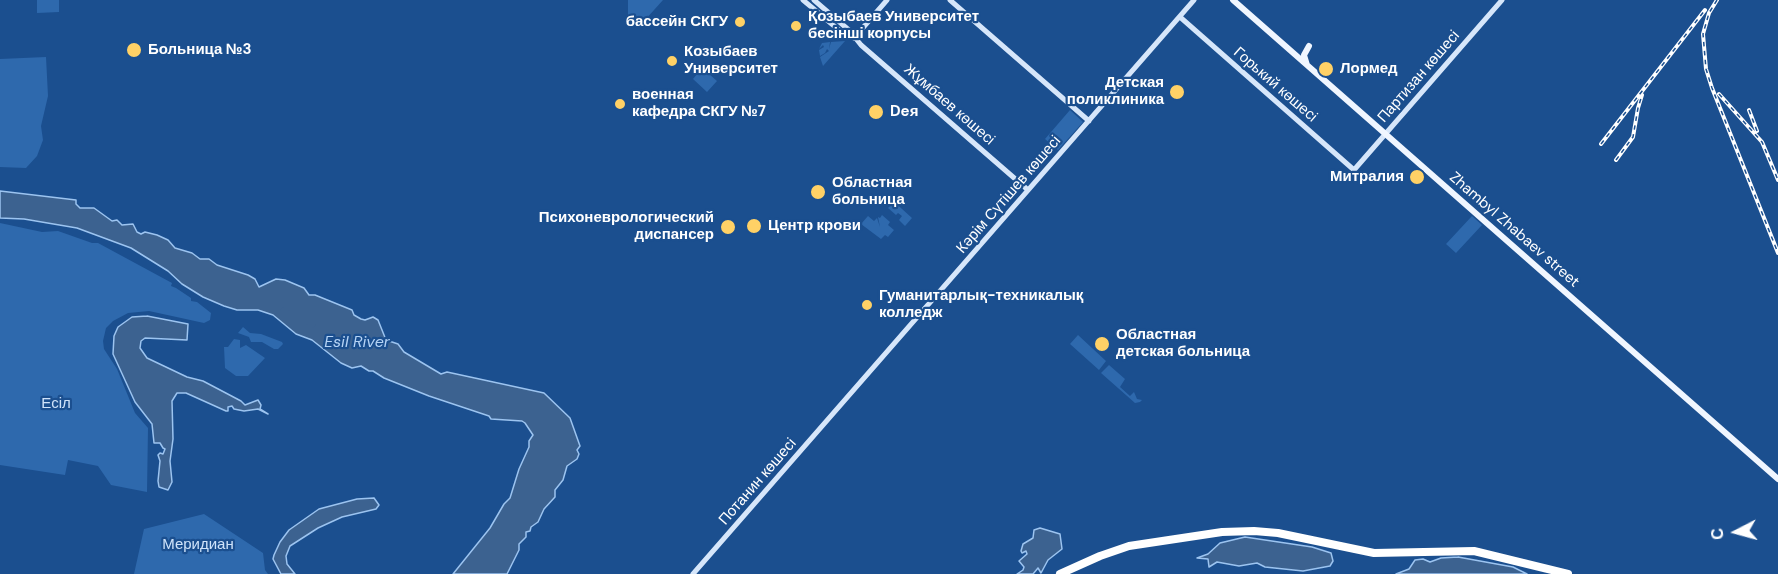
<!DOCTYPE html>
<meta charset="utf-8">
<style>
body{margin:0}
#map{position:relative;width:1778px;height:574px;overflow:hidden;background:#1b4f8f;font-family:"DM Sans",sans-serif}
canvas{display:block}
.north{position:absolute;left:1706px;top:502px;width:60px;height:60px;-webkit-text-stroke:4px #1b4f8f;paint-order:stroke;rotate:264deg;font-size:16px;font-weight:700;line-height:24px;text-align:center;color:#fff}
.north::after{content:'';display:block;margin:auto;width:21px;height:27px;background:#fff;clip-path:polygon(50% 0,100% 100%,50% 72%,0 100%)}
</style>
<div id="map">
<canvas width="1778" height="574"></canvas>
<div class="north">С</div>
</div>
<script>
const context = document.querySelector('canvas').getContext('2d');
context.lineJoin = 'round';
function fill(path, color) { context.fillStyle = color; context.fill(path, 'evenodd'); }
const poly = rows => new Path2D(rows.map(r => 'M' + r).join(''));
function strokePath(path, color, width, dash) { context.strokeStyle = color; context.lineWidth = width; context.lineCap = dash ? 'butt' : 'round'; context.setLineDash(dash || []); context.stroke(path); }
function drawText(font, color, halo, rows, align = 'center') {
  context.font = font + ' "DM Sans",sans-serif'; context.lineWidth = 4.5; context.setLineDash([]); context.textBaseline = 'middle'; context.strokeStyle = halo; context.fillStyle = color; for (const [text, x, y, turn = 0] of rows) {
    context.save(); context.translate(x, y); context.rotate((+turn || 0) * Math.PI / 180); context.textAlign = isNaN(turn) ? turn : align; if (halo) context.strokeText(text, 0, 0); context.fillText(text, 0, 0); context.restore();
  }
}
fill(poly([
 [37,0,59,0,59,12,37,13],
 [628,0,663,0,645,20,628,18],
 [845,41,823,66,820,57,829,51,827,49,825,53,820,56,819,50,824,47,823,45,819,49,822,43,830,42,829,49,831,42],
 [46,57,48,96,41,126,43,140,37,156,26,168,0,167,0,59],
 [702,68,717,81,707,92,693,79],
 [1070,110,1083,122,1058,150,1045,139],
 [891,199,912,218,905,226,899,220,902,216,898,213,896,215,888,208,890,206,888,204],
 [882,215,890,222,888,225,894,230,888,237,885,235,881,239,861,224,868,216,874,221,877,218,880,227,878,217,880,218],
 [1472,216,1482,225,1456,253,1446,244],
 [0,223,42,232,58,231,92,243,98,243,172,283,171,286,176,288,191,298,191,301,197,302,211,313,210,320,204,323,149,311,128,313,113,321,106,328,103,341,104,349,117,369,135,413,148,428,147,492,111,485,98,466,68,460,65,475,0,465],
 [243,327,250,333,261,334,282,342,283,344,278,349,274,349,262,342,251,342,249,337,238,333],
 [1078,335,1106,361,1099,370,1070,344],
 [234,339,240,340,240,348,246,345,265,358,248,376,236,376,225,368,224,347,228,347],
 [1109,365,1125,379,1120,387,1130,396,1134,392,1137,399,1142,400,1140,402,1135,403,1101,373],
 [204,514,263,553,265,570,268,574,134,574,144,529]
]), '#2e69ad');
const water = poly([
 [0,191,76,200,76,204,80,208,94,208,112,221,117,220,122,225,133,224,137,232,141,234,145,232,157,235,168,240,175,248,192,253,200,259,209,259,217,265,248,275,255,279,259,287,276,279,285,280,304,288,309,295,315,295,352,310,354,315,361,319,365,320,373,317,378,320,386,340,398,344,404,352,441,374,447,372,544,393,570,418,580,446,577,450,579,454,577,459,567,466,563,480,555,490,555,497,544,509,538,522,531,527,530,531,526,532,526,537,519,544,519,550,507,574,453,574,490,528,504,504,510,498,519,469,529,447,529,441,533,435,525,423,522,421,491,419,489,416,429,396,384,378,373,371,369,371,361,366,352,368,341,363,312,340,296,334,273,315,258,310,237,310,224,306,203,297,182,284,168,271,131,248,77,228,24,219,0,218,0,191],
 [147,316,188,324,187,340,145,338,141,341,140,348,147,358,187,377,203,381,241,401,245,405,258,400,261,405,260,409,268,414,258,409,244,411,234,409,232,406,228,407,228,411,226,411,186,393,177,393,172,401,173,439,170,461,172,482,168,490,159,487,158,481,160,461,158,455,160,453,163,454,165,449,163,448,160,443,154,443,152,424,135,402,113,354,114,336,118,327,132,317,147,316],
 [374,498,379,505,376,509,342,517,318,528,290,546,286,556,287,564,295,574,281,574,273,559,274,555,280,542,289,530,319,509,357,499,374,498],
 [1040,528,1060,534,1062,549,1048,560,1041,573,1038,568,1033,574,1017,574,1023,570,1024,567,1019,561,1027,554,1026,551,1022,553,1021,551,1023,544,1033,538,1034,530,1040,528],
 [1245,537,1312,547,1331,553,1333,561,1330,566,1303,571,1265,567,1257,563,1239,566,1217,562,1209,567,1208,559,1197,558,1208,554,1220,543,1245,537],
 [1458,557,1513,567,1527,574,1396,574,1409,569,1415,560,1423,559,1430,562,1441,558,1458,557]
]);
fill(water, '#3c6290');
strokePath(water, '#9cc4f0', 1.5);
strokePath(poly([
 [283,310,313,325]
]), '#3c6290', 4.5);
strokePath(poly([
 [803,0,845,35,854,38],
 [814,0,850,31,861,45,1028,190],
 [950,0,1089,121],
 [1180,17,1354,170,1502,0],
 [854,38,887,0],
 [693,574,1194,0]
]), '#d6e6fa', 5);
strokePath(poly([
 [1233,0,1778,479],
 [1307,65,1304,55,1309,46]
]), '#f0f6ff', 6);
strokePath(poly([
 [1060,574,1100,556,1129,546,1222,532,1254,531,1278,533,1374,553,1474,551,1568,574]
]), '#fff', 8);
const rail = poly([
 [1717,0,1709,13,1703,34,1706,69,1712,88,1778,253],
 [1719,94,1762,142,1778,180],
 [1749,110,1757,131],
 [1601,144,1705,10],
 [1616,160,1633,137,1638,108,1642,95]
]);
strokePath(rail, '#fff', 4);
strokePath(rail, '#1b4f8f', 1.5, [4.5]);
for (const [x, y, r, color] of [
 [740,22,6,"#ffd166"],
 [796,26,6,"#ffd166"],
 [134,50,8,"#ffd166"],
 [672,61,6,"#ffd166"],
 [1326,69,8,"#ffd166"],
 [1177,92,8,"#ffd166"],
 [620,104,6,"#ffd166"],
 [876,112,8,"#ffd166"],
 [1417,177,8,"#ffd166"],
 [818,192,8,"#ffd166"],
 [754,226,8,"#ffd166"],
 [728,227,8,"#ffd166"],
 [867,305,6,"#ffd166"],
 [1102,344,8,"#ffd166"]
]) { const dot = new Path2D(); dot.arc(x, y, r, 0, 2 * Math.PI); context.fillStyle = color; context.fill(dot); strokePath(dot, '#1b4f8f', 2); }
drawText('bold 15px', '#fff', '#1b4f8f', [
 ["Қозыбаев Университет",808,17],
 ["бесінші корпусы",808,34],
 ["бассейн СКГУ",728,22,"right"],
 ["Больница №3",148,50],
 ["Козыбаев",684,52],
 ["Университет",684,69],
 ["Лормед",1340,69],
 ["Детская",1164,83,"right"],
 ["поликлиника",1164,100,"right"],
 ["военная",632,95],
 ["кафедра СКГУ №7",632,112],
 ["Deя",890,112],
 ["Митралия",1404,177,"right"],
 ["Областная",832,183],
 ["больница",832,200],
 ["Психоневрологический",714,218,"right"],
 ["диспансер",714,235,"right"],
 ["Центр крови",768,226],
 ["Гуманитарлық-техникалық",879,296],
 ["колледж",879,313],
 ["Областная",1116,335],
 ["детская больница",1116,352]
], 'left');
drawText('15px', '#fff', '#1b4f8f', [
 ["Партизан көшесі",1419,77,-49],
 ["Горький көшесі",1275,85,41],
 ["Жұмбаев көшесі",949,105,41],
 ["Кәрім Сүтішев көшесі",1009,195,-49],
 ["Zhambyl Zhabaev street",1514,230,41],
 ["Потанин көшесі",758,482,-49]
]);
drawText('15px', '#cfe3fa', '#1b4f8f', [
 ["Есіл",56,404],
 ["Меридиан",198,545]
]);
drawText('italic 16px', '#b5d3f5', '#1b4f8f', [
 ["Esil River",357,343]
]);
</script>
